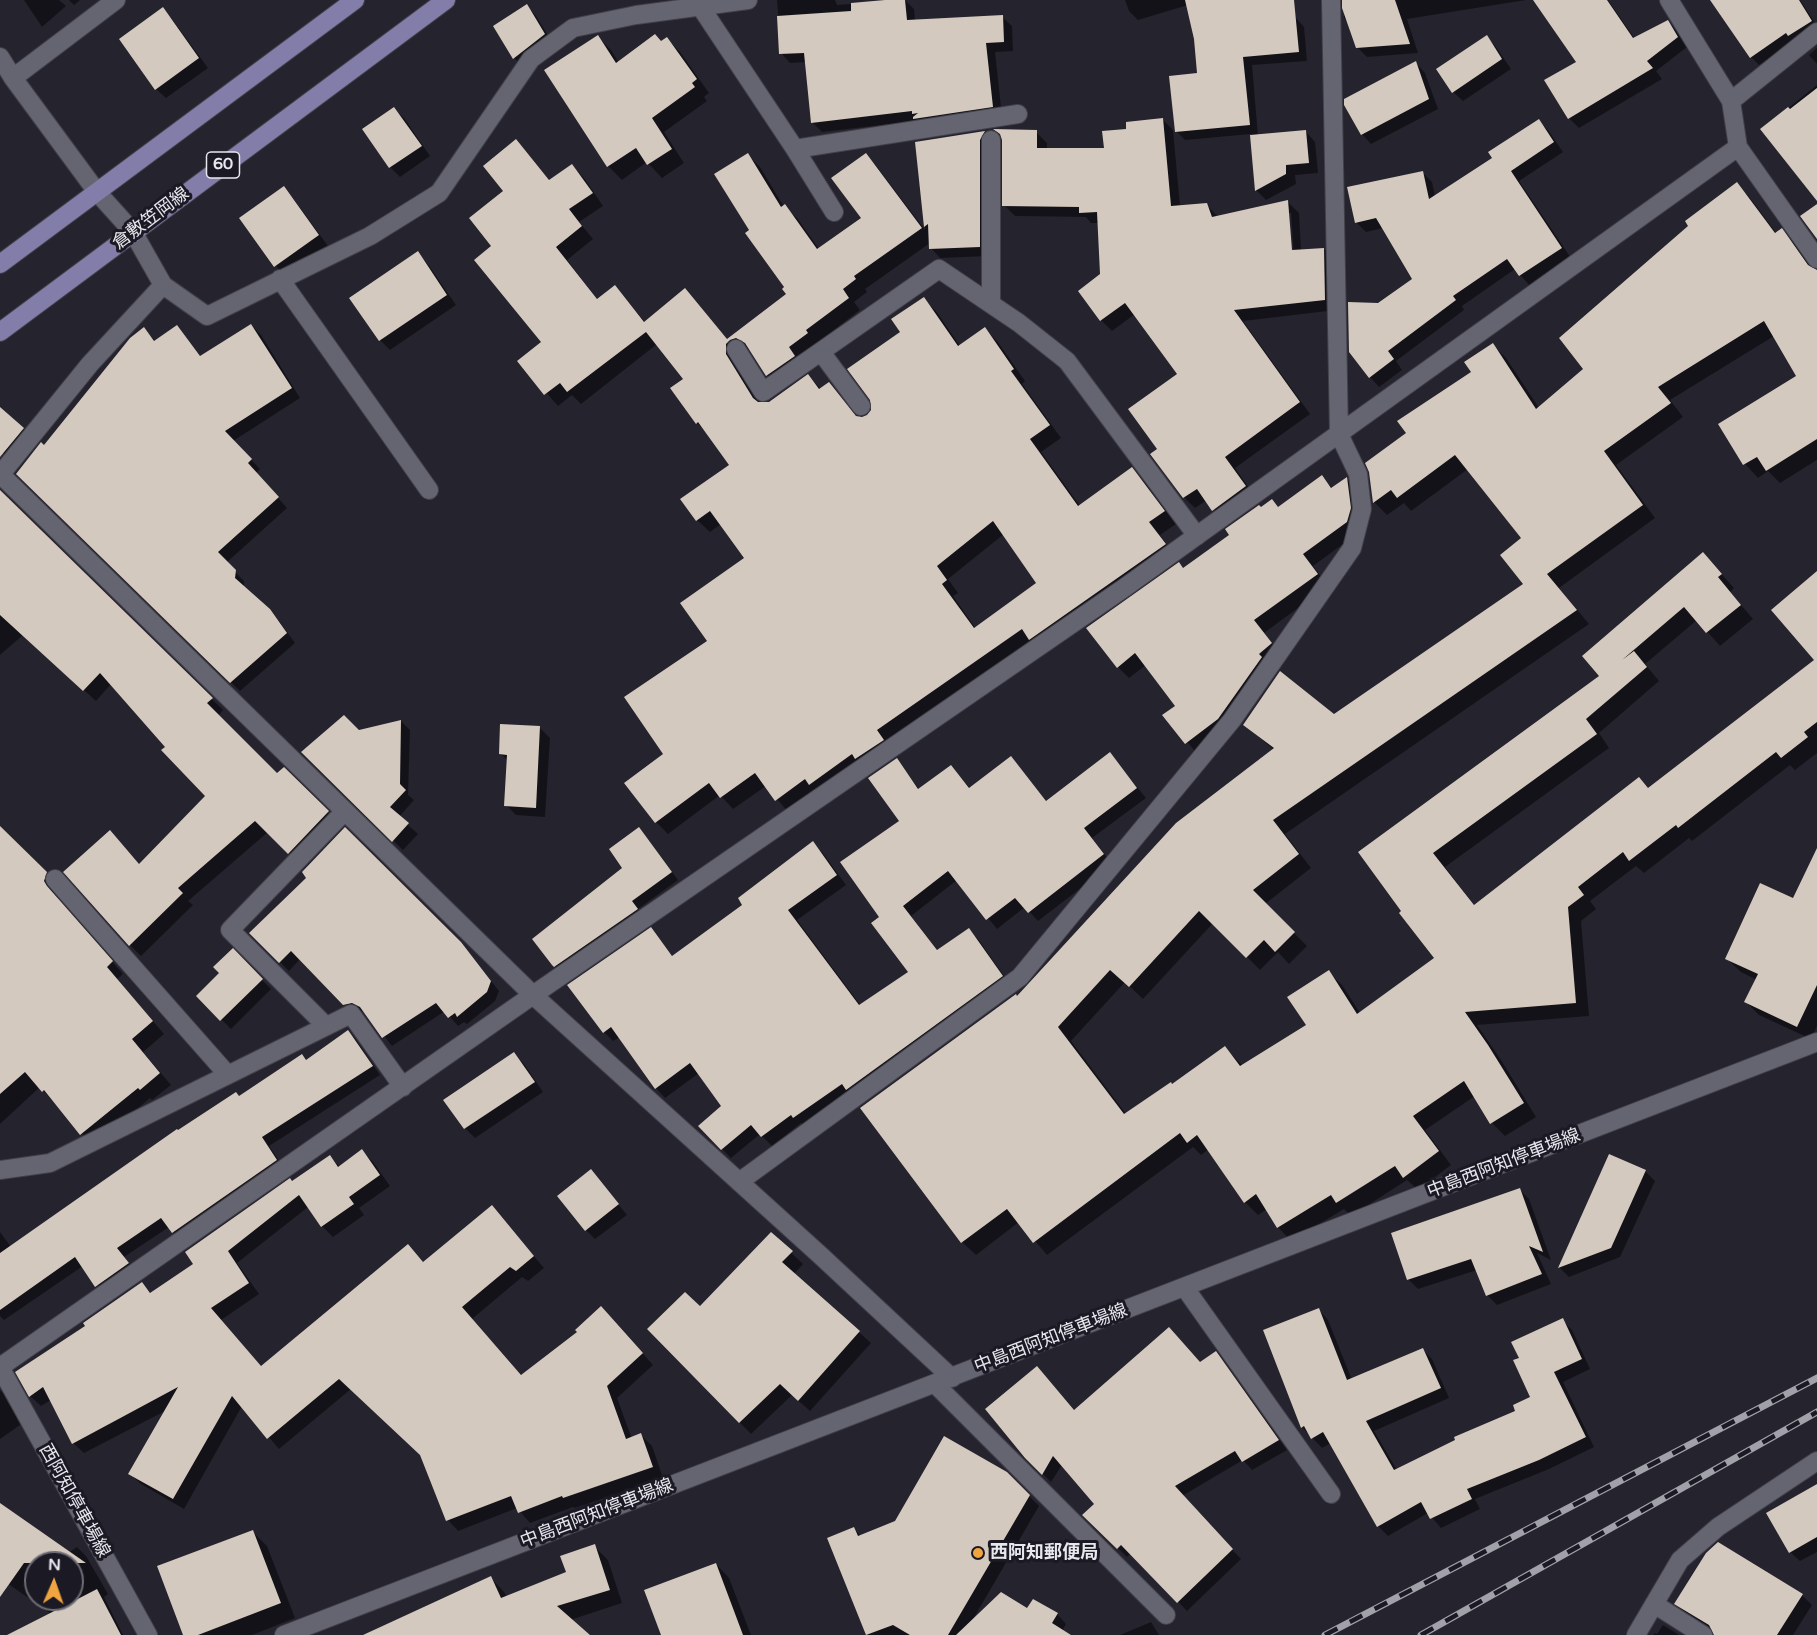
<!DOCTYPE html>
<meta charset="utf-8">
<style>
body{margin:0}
#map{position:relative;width:1817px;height:1635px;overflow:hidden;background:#25232e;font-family:"Varela Round",sans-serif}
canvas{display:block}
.north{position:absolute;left:24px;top:1551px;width:60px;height:60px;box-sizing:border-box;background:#1b1a24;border:2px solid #6d6c75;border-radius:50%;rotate:2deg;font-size:16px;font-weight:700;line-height:24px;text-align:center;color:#e7e7ee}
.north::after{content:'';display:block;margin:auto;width:21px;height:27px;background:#f1a540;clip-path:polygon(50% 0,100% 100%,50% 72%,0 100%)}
</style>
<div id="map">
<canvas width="1817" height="1635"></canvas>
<div class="north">N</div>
</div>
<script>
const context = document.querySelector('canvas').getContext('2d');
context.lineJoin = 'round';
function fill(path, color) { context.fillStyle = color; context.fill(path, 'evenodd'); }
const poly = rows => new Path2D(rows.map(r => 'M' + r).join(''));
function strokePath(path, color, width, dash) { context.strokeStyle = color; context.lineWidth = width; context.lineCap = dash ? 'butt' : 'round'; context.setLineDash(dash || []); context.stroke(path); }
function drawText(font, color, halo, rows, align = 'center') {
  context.font = font + ' "Varela Round","Noto Sans JP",sans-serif'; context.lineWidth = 6; context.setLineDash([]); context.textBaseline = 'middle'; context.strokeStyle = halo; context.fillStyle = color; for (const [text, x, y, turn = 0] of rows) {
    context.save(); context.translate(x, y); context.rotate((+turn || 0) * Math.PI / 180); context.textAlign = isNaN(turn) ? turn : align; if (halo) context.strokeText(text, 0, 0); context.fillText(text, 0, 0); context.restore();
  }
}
fill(poly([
 [24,0,59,0,66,6,42,27],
 [69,0,80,0,74,5],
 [777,0,835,0,837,5,905,0,914,9,915,21,1002,17,1012,26,1013,51,995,52,1002,116,924,128,916,121,822,132,812,122,806,62,790,63,781,53],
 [1125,0,1229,0,1295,17,1304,27,1307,61,1252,65,1258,136,1306,132,1315,142,1318,173,1295,175,1296,184,1266,200,1256,190,1251,134,1185,140,1176,131,1199,75,1195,39,1188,5,1138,20,1129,11],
 [1347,0,1526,0,1407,19,1418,53,1367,57,1357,47,1349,23,1344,18,1344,1],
 [1592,0,1608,0,1635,39,1668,22,1677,31,1687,47,1656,71,1662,79,1579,128,1569,118,1578,62],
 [1712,0,1800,0,1817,26,1759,65,1751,57],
 [527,6,536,16,554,45,524,67,514,58],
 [163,9,172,19,208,68,166,98,156,89],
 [598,37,611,50,619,63,667,39,680,52,709,93,704,97,707,101,664,132,684,163,662,178,647,162,622,180,608,166,546,71],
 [1487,37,1496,47,1511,69,1463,101,1453,92],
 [1817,48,1817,64,1809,55],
 [1416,63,1425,73,1438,109,1371,144,1362,134],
 [1817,85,1817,198,1766,126],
 [394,109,404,118,430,156,400,177,390,167,364,130],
 [1162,119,1173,130,1180,206,1206,204,1218,217,1288,202,1299,213,1301,251,1324,249,1335,260,1336,310,1243,321,1310,414,1235,468,1256,498,1224,520,1207,500,1195,508,1184,497,1152,454,1159,449,1179,374,1135,314,1112,331,1101,320,1080,291,1102,275,1099,223,1091,223,1086,217,1015,216,1004,205,1036,132,1047,143,1047,149,1106,149,1128,131],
 [1288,213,1291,213,1294,258,1291,258],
 [1539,121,1548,130,1563,152,1519,181,1571,258,1529,285,1515,269,1462,306,1464,310,1396,361,1402,370,1379,387,1370,377,1378,305,1414,279,1383,228,1366,232,1356,222,1422,172,1432,182,1435,197,1494,158],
 [984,132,994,142,989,256,940,258,931,248,930,243,865,289,867,292,854,302,860,310,817,343,819,345,779,387,767,375,749,349,742,352,738,368,760,404,769,403,808,376,821,389,829,383,858,418,868,417,873,410,902,332,923,299,936,311,960,346,985,329,997,341,1025,381,1022,384,1061,438,1041,452,1080,506,1131,469,1144,481,1176,524,1160,535,1176,557,788,812,766,786,733,809,720,795,668,834,656,822,665,754,709,641,746,558,721,524,710,532,697,520,682,500,731,466,710,435,697,423,685,379,657,344,581,404,572,395,558,406,519,361,543,343,493,246,515,141,550,181,572,166,584,178,603,206,579,222,593,239,567,260,598,300,615,287,645,322,685,290,728,340,788,295,751,230,748,155,760,167,784,207,797,218,819,249,863,219,865,154,877,167,925,230,917,143],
 [1004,534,1039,584,976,629,953,596,958,593,948,579],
 [1737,184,1750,198,1777,234,1781,230,1795,244,1817,275,1817,460,1780,483,1768,471,1758,478,1745,464,1720,425,1798,376,1774,336,1670,400,1683,417,1616,465,1655,518,1559,588,1589,624,1285,834,1311,868,1265,904,1307,946,1289,964,1278,952,1260,970,1213,923,1143,999,1125,982,1071,1041,1126,1114,1172,1085,1225,1048,1243,1066,1308,1026,1328,972,1342,985,1360,1013,1436,958,1360,852,1601,677,1716,568,1734,588,1730,592,1753,619,1720,646,1697,620,1645,664,1659,681,1599,733,1609,748,1445,867,1475,906,1649,789,1817,719,1817,753,1795,770,1790,765,1692,841,1689,838,1644,873,1636,866,1590,901,1596,909,1581,921,1589,1016,1477,1025,1501,1060,1536,1117,1505,1136,1492,1123,1475,1096,1425,1130,1451,1165,1418,1190,1407,1180,1351,1216,1344,1209,1291,1241,1278,1227,1267,1209,1258,1215,1245,1202,1209,1149,1201,1155,1193,1147,1047,1255,1019,1222,976,1255,962,1242,1017,998,1274,750,1244,724,1334,716,1525,584,1523,538,1468,469,1411,511,1404,503,1387,515,1374,502,1371,472,1408,433,1473,373,1493,345,1506,358,1539,408,1585,369],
 [284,188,293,198,328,246,285,276,276,266,241,219],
 [418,253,427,263,456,305,390,350,380,340],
 [251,325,261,335,300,398,233,441,260,469,256,473,287,508,226,563,244,581,244,588,279,621,295,643,240,691,28,484,144,329,156,342,177,327,201,357],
 [0,428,23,429,27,433,8,457,0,450],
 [1322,477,1333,489,1347,479,1358,490,1358,533,1313,566,1328,586,1264,633,1282,655,1198,755,1165,715,1177,706,1146,665,1129,678,1118,667,1184,570,1231,535,1272,501,1279,508],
 [8,500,223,710,218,716,277,775,283,769,339,824,301,864,268,832,188,901,193,905,141,956,130,945,140,865,207,796,167,747,111,684,96,701,23,635,0,655,0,506],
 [401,721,410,730,408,795,414,800,399,817,418,834,403,850,303,752,359,732],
 [540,728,550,738,545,817,516,815,506,805,508,761,500,753],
 [1110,754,1146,798,1092,838,1112,864,1038,921,1025,907,997,929,957,880,911,916,938,951,968,930,978,939,1011,986,804,1126,801,1123,772,1146,760,1134,731,1158,700,1126,723,1107,699,1073,665,1098,656,1088,620,1037,613,1041,604,1032,651,929,673,957,744,905,813,843,822,852,846,885,797,920,861,1006,910,972,881,917,901,821,896,760,920,790,951,767,971,789,1011,758,1047,802],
 [5,832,58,884,55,893,58,900,123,974,117,979,164,1034,143,1052,171,1085,152,1100,150,1098,93,1146,40,1087,0,1124,0,837],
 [646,837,678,880,638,909,644,918,563,973,555,966],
 [1817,929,1817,1026,1811,1039,1759,1015,1746,1002,1757,980,1741,972,1727,959],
 [251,933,469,953,499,991,495,1001,467,1024,464,1022,458,1026,445,1011,392,1046,366,1013,362,1011,353,1013,301,958,289,971],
 [233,951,271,989,231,1029,198,996,221,973],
 [348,1032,356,1040,380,1075,269,1146,284,1168,181,1241,169,1227,124,1257,136,1272,105,1294,83,1266,4,1320,0,1316,0,1232,11,1247,178,1132,307,1061],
 [514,1054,524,1064,543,1092,475,1138,465,1128,445,1100],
 [362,1151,373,1162,390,1186,359,1208,364,1215,333,1237,322,1226,308,1207,237,1263,259,1294,221,1320,261,1367,424,1264,492,1207,544,1268,528,1281,522,1277,472,1319,522,1376,612,1319,653,1365,617,1398,632,1439,641,1435,652,1446,663,1478,575,1508,573,1507,530,1523,517,1508,458,1531,448,1520,422,1456,351,1389,279,1449,242,1406,184,1509,141,1484,130,1474,167,1410,84,1453,73,1443,51,1400,41,1406,30,1396,87,1326,142,1284,152,1294,195,1264,292,1183,330,1157,340,1167],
 [1610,1156,1645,1171,1655,1181,1620,1257,1569,1277,1560,1268],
 [591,1171,627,1215,595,1239,586,1230],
 [1519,1189,1529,1199,1551,1260,1537,1253,1551,1284,1497,1305,1487,1295,1477,1270,1418,1289,1408,1279],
 [771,1234,803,1264,794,1274,871,1343,810,1411,792,1395,751,1434,649,1329,700,1308],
 [1319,1310,1328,1320,1352,1380,1423,1350,1432,1359,1449,1398,1374,1431,1397,1470,1517,1412,1532,1398,1521,1359,1562,1320,1572,1330,1590,1369,1563,1382,1594,1447,1549,1469,1475,1499,1480,1509,1441,1528,1428,1513,1388,1536,1378,1526,1331,1443,1322,1448,1302,1427,1265,1331],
 [1215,1353,1224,1362,1287,1450,1252,1470,1243,1460,1182,1496,1241,1559,1187,1611,1131,1553,1127,1557,1084,1515,1096,1504,1062,1465,1051,1482,1026,1457,1075,1412,1200,1363],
 [0,1390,10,1399,23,1423,0,1439],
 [1006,1473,1039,1506,972,1621,1028,1610,1057,1614,1066,1624,1060,1635,868,1635,829,1539,854,1529,862,1537],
 [1817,1486,1817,1552,1800,1561,1790,1552],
 [0,1505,68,1553,77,1547,86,1556,108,1594,104,1597,123,1635,11,1635,51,1614,0,1578],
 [36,1563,72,1563,72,1599,36,1599],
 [252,1531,267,1546,295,1618,252,1635,185,1635],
 [594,1546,608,1560,622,1603,570,1620,587,1635,367,1635,491,1578,504,1592,507,1597,567,1573],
 [716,1564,729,1578,751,1635,662,1635],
 [1802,1595,1812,1605,1793,1635,1716,1635,1714,1631,1686,1613,1676,1603],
 [1151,1622,1159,1635,1120,1635],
 [1663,1625,1679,1635,1653,1635,1655,1633,1657,1634]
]), '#0007');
fill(poly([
 [885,0,905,0,907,20,1003,15,1004,42,986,43,993,107,913,119,913,117,918,113,912,114,912,111,811,123,804,53,779,54,777,16,851,11,851,3],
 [1185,0,1294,0,1299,52,1243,57,1250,125,1175,132,1169,76,1197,73,1194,39],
 [1342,0,1395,0,1410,44,1356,48,1342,8],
 [1533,0,1607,0,1633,38,1668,20,1678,37,1647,61,1653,68,1568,119,1544,80,1576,62],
 [1710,0,1799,0,1812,21,1788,36,1786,33,1750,58],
 [527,4,545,34,513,59,493,26],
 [163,7,199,58,155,90,119,39],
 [655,34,661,41,667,37,697,79,692,83,695,87,652,118,672,149,647,165,636,148,607,167,544,70,598,35,616,63],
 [1487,35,1502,59,1452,93,1436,69],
 [1416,61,1429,99,1361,135,1344,105,1344,99],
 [1817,88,1817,201,1760,129,1788,107,1790,109],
 [394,107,422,146,389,168,362,129],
 [1163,118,1171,206,1207,203,1212,217,1288,200,1292,250,1324,248,1325,300,1234,310,1300,402,1225,457,1246,486,1212,511,1197,489,1183,498,1150,454,1157,449,1128,409,1177,374,1125,303,1100,321,1078,291,1100,274,1097,212,1079,213,1079,207,1002,206,1002,140,1000,134,993,129,1037,130,1037,148,1104,148,1102,131,1126,129,1126,122],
 [1539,119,1554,142,1511,171,1562,248,1519,276,1507,259,1453,296,1456,300,1388,351,1394,359,1369,378,1349,352,1348,302,1378,303,1412,279,1376,218,1355,223,1347,187,1423,171,1429,199,1492,158,1488,152],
 [1306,130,1309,163,1286,165,1286,174,1255,191,1250,135],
 [985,131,980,140,980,247,929,249,928,224,924,227,915,142],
 [516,139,549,180,572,164,593,193,569,209,582,226,556,247,597,299,615,285,644,322,685,288,727,339,786,294,782,289,784,287,745,233,749,230,714,174,748,153,781,207,785,204,817,249,861,218,831,178,866,153,922,228,854,276,856,279,843,289,849,298,806,330,808,333,789,347,795,356,766,376,745,343,736,338,730,340,726,344,726,354,753,398,758,402,769,402,808,374,819,389,829,382,856,416,862,417,867,415,871,410,870,400,847,369,900,332,891,319,924,297,958,346,985,327,1014,369,1011,371,1050,425,1030,439,1078,506,1132,467,1165,511,1149,522,1166,544,1029,640,1022,629,877,730,884,740,855,759,852,754,809,785,805,779,775,801,755,773,720,798,709,783,655,823,624,783,663,754,624,697,707,641,680,603,744,558,710,511,696,521,680,499,729,465,698,422,696,424,670,388,683,379,646,332,567,392,560,383,544,395,517,361,541,342,474,260,491,246,469,218,503,191,483,166],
 [993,521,1036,583,974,628,942,584,947,580,937,566],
 [1737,182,1775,233,1782,228,1808,265,1817,270,1817,439,1766,471,1757,457,1743,465,1718,424,1796,376,1764,321,1658,387,1671,403,1604,451,1643,505,1547,574,1577,610,1273,820,1299,854,1253,890,1295,932,1275,952,1264,940,1246,958,1199,911,1129,987,1110,970,1058,1027,1124,1114,1171,1082,1172,1084,1225,1046,1240,1066,1306,1025,1287,997,1329,970,1357,1014,1434,958,1399,913,1401,911,1358,852,1599,676,1582,656,1703,552,1722,574,1718,577,1741,605,1706,633,1684,607,1622,660,1634,651,1647,667,1586,719,1597,734,1433,853,1474,905,1639,777,1648,788,1814,660,1771,610,1817,571,1817,722,1804,732,1808,737,1781,758,1776,752,1678,828,1676,825,1629,861,1623,852,1578,887,1584,895,1568,907,1576,1003,1465,1012,1488,1045,1524,1103,1490,1124,1464,1081,1413,1116,1439,1151,1403,1178,1395,1166,1336,1203,1331,1195,1277,1228,1256,1194,1244,1203,1197,1135,1187,1143,1180,1133,1033,1243,1007,1209,961,1243,860,1108,1016,994,1017,996,1176,823,1274,748,1243,725,1280,671,1334,714,1523,584,1500,555,1521,538,1455,455,1397,498,1391,490,1373,503,1369,472,1365,463,1406,433,1397,421,1471,372,1464,362,1493,343,1536,409,1583,369,1559,338,1688,226,1685,221],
 [284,186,319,235,274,267,239,218],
 [1817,204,1817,239,1800,216],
 [418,251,447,295,379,341,349,298],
 [251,324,292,388,225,431,252,459,248,463,279,497,218,552,236,570,235,578,270,609,287,633,230,683,16,474,41,442,44,445,130,338,144,327,154,341,177,325,200,356],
 [0,407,24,428,0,457],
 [1322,475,1331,488,1347,477,1351,508,1347,522,1303,554,1318,574,1254,620,1272,643,1259,654,1262,657,1218,719,1185,744,1162,715,1175,706,1135,653,1117,668,1086,628,1179,562,1183,568,1229,535,1225,529,1259,505,1261,507,1272,499,1278,507],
 [0,490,213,698,207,703,277,773,284,767,329,811,288,854,255,821,178,888,183,893,129,946,63,872,110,830,139,864,205,796,161,750,165,747,100,673,83,691,0,615],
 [344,715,359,730,401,720,400,784,406,790,390,807,409,823,392,842,301,752],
 [500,724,540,726,536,808,504,806,507,755,499,754],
 [1110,752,1137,788,1084,828,1104,854,1028,913,1015,898,986,920,948,871,903,906,937,950,969,928,1003,976,846,1090,842,1084,793,1118,791,1115,761,1137,751,1125,721,1150,698,1126,721,1106,690,1063,655,1089,611,1027,603,1033,567,985,651,927,672,956,742,905,738,898,813,841,837,875,788,910,859,1005,908,972,871,923,879,917,840,862,899,821,868,778,897,758,918,789,951,765,969,788,1011,756,1046,801],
 [0,826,47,872,44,881,47,886,113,961,107,967,153,1021,132,1039,160,1073,140,1090,138,1088,80,1135,44,1090,42,1092,25,1072,0,1094],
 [345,827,461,942,491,981,487,992,457,1017,455,1013,448,1018,436,1003,382,1038,360,1007,352,1003,343,1005,291,951,279,963,249,933,306,878,302,872],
 [639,827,672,872,632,901,638,909,554,967,552,965,532,939,622,868,609,849],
 [1817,848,1817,985,1797,1027,1744,1002,1758,974,1725,959,1760,883,1793,898],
 [233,948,263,979,220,1021,196,996,219,973,213,967],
 [348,1030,373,1066,262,1137,277,1160,172,1233,161,1218,117,1248,129,1263,95,1287,75,1257,0,1310,0,1253,177,1129,178,1130,236,1092,239,1096,302,1054,306,1060],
 [514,1052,535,1082,464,1129,443,1100],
 [362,1149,380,1175,349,1197,354,1204,321,1227,299,1195,228,1251,249,1283,211,1308,261,1366,408,1244,423,1262,492,1205,534,1256,516,1271,510,1267,462,1307,521,1375,577,1332,575,1330,601,1306,643,1353,607,1386,626,1439,641,1433,653,1467,563,1498,562,1496,518,1513,511,1496,446,1521,420,1455,339,1379,267,1439,232,1396,173,1499,128,1474,178,1387,72,1444,43,1387,29,1397,15,1372,85,1326,83,1323,142,1282,150,1293,193,1264,185,1252,290,1178,292,1181,330,1155,338,1167],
 [1609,1154,1646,1170,1611,1248,1558,1268],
 [591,1169,619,1204,585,1231,557,1196],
 [1520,1188,1543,1252,1529,1246,1542,1274,1486,1296,1471,1259,1407,1280,1391,1233],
 [771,1232,793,1251,782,1262,860,1331,798,1401,780,1384,739,1423,647,1329,685,1292,700,1306],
 [1319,1308,1347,1380,1423,1348,1441,1388,1366,1421,1394,1470,1455,1440,1454,1437,1515,1411,1513,1405,1530,1397,1513,1360,1519,1358,1511,1342,1563,1318,1582,1359,1554,1372,1586,1437,1539,1460,1467,1489,1472,1499,1430,1519,1421,1502,1377,1527,1323,1432,1311,1439,1304,1426,1301,1428,1263,1330],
 [1169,1327,1200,1362,1216,1351,1279,1440,1242,1462,1235,1451,1175,1486,1233,1549,1177,1603,1121,1545,1117,1549,1082,1515,1094,1504,1053,1456,1042,1475,1025,1458,985,1409,1037,1366,1074,1410],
 [944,1436,1007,1472,1030,1495,948,1635,910,1635,893,1625,866,1635,827,1538,854,1527,858,1536,895,1521],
 [1817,1484,1817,1537,1789,1553,1766,1513],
 [0,1503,86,1563,24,1563,0,1597],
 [253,1530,281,1603,198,1635,183,1635,157,1566],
 [1718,1542,1803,1594,1777,1635,1714,1635,1709,1625,1674,1604,1706,1553],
 [595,1544,610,1590,557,1606,590,1635,363,1635,491,1576,501,1598,566,1572,560,1556],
 [716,1563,743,1635,661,1635,644,1590],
 [97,1589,121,1635,7,1635,70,1603],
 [1001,1592,1027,1608,1033,1599,1058,1613,1052,1623,1071,1635,956,1635]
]), '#d4c9be');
const street = poly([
 [1669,0,1731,101,1738,147,1817,259],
 [700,6,795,149,834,212],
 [0,57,13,78,97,192,133,232,163,285,207,316,370,236,439,193,531,59,573,28,636,15,748,0],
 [13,78,116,0],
 [1731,101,1817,32],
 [991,140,991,304],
 [795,149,1018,114],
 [280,279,429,490],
 [736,349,763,392,939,269,1019,323,1067,361,1197,536],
 [821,352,861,406],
 [0,474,533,995,820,1255,952,1378],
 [0,475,90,364,163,285],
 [55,879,228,1075],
 [326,1026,230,930,345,811],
 [0,1170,50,1163,351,1014,403,1087],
 [739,1182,1020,977,1232,720,1352,548,1362,509,1358,474,1339,434,1331,0],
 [1185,1288,1331,1494],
 [0,1367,533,995,1124,588,1738,147],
 [935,1384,1166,1615],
 [1654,1604,1703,1635],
 [1636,1635,1680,1560,1718,1527,1817,1461]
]);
const secondary = poly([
 [0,1367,148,1635],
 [284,1635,1817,1042]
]);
const primary = poly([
 [0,264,355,0],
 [0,332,446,0]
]);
strokePath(street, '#42414a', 20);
strokePath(secondary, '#42414a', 20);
strokePath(primary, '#42414a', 20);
strokePath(street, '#656471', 18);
strokePath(secondary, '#656471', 18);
strokePath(primary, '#837da9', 18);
const rail = poly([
 [1325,1635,1817,1378],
 [1421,1635,1817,1412]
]);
strokePath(rail, '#a1a1a9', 7);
strokePath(rail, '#1b1a24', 4.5, [14]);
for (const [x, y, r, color] of [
 [978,1553,6,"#f1a540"]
]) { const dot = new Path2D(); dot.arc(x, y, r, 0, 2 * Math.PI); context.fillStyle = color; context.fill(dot); strokePath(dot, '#1b1a24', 2); }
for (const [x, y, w] of [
 [223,165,33]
]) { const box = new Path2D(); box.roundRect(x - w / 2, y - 13, w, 26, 4.5); context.fillStyle = '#1b1a24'; context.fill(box); strokePath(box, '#e7e7ee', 1.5); }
drawText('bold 16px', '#e7e7ee', null, [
 ["60",223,165]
]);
drawText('18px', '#e7e7ee', '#1b1a24', [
 ["倉敷笠岡線",151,219,-37],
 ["中島西阿知停車場線",1504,1164,-21],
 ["中島西阿知停車場線",1051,1339,-21],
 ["西阿知停車場線",74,1501,61],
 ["中島西阿知停車場線",597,1514,-21]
]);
drawText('bold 18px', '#e7e7ee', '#1b1a24', [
 ["西阿知郵便局",990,1553]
], 'left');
</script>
